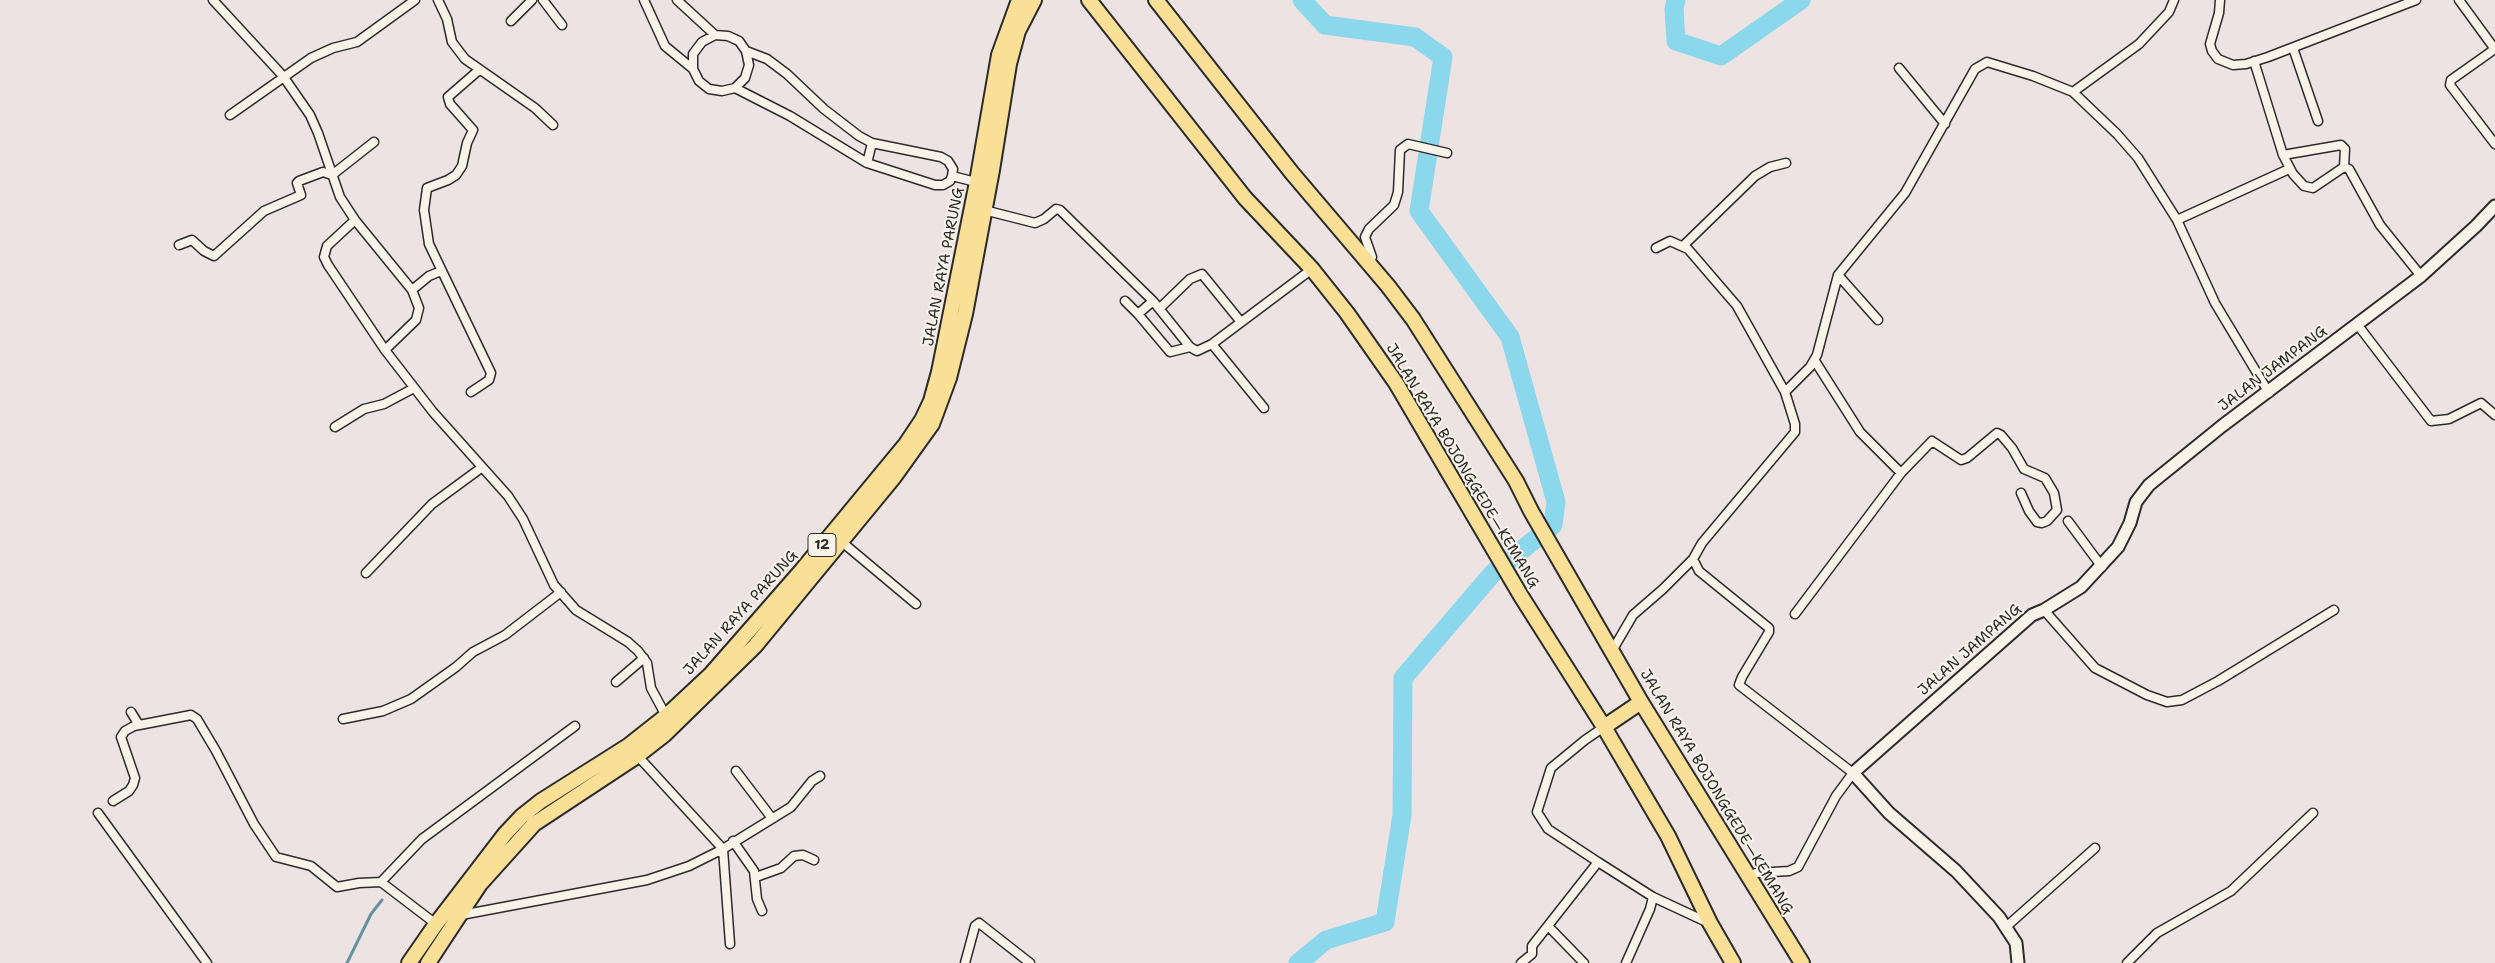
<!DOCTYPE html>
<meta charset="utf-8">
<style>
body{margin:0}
canvas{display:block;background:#eee3e3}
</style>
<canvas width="2495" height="963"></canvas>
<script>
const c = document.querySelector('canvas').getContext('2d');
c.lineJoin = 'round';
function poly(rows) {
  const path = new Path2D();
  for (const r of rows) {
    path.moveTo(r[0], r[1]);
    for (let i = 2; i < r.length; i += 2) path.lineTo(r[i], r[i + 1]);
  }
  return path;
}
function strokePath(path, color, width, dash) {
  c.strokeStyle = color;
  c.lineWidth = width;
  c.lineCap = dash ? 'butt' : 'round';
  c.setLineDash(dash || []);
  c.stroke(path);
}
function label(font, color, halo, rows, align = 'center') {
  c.font = font + ' "Shantell Sans",sans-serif';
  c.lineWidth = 4;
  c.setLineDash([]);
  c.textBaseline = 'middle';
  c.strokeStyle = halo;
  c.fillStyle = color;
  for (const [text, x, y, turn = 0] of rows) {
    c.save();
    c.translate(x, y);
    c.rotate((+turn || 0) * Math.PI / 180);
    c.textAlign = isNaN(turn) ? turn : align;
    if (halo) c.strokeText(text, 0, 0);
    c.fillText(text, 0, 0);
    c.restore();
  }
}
strokePath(poly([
 [347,963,371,914,382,900]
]), '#65929e', 3);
strokePath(poly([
 [1676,0,1674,9,1676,41,1721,56,1801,0],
 [1298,963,1326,940,1385,922,1402,815,1403,678,1493,573,1553,525,1556,502,1510,337,1419,211,1443,57,1415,37,1325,25,1302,0]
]), '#8bd7eb', 19);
const street = poly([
 [213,0,283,76,310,115,318,133,340,197,355,220,327,246,324,257,328,265,385,350,433,412,508,496,523,519,554,585,576,610,628,642,638,651,647,663,651,688,666,716],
 [438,0,447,19,452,42,465,59,535,108,553,125],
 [543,0,562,25],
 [644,0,665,46,693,69,699,81,709,89,722,91,735,88,745,78,749,65,746,51,739,41,728,36,715,35,702,42,693,54,693,69],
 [677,0,715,35],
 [2220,0,2219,13,2210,44,2212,51,2218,59,2233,65,2246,64,2268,57,2416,0],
 [2459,0,2494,48,2492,51,2451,80,2450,85,2495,144],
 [511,21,532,0],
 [2293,48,2318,121],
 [2254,61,2283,155,2293,174,2304,186,2313,188,2344,167,2349,169,2380,225,2421,276],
 [1899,68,1945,124],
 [735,88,790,116,867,163,935,185,943,185,950,181,952,176,953,169,948,161,941,157,872,143,859,136,824,109,787,74,767,59,746,51],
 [2073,92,2139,44,2169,12,2174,0],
 [230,115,311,58,333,48,357,42,415,0],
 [2283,155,2341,145,2345,149,2344,167],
 [867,163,872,143],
 [952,176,980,183],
 [984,210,1035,223,1044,219,1056,209,1060,210,1153,301,1190,347,1197,351,1212,344,1312,269],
 [355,220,412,290,419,308,416,320,385,350],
 [2177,220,2289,169],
 [179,245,192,240,204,251,214,256,264,211,301,195,297,183,299,181,323,172,332,175,374,142],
 [1683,246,1755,176,1770,167,1786,163],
 [1656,248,1670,241,1688,249,1737,306,1785,392,1795,424,1795,432,1702,543,1693,559,1699,571,1769,628,1769,632,1742,677,1739,685,1853,773,1836,796,1798,867,1789,871,1756,873],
 [1368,264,1372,257,1365,237,1369,229,1394,205,1398,192,1400,150,1408,144,1447,153],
 [1838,275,1878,320],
 [412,290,429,276,441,271],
 [1125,301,1138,314,1153,301],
 [1160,308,1190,279,1202,274,1241,322],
 [1138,314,1170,352,1190,347],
 [2357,324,2431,421,2449,419,2481,403,2495,415],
 [1212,344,1264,408],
 [1815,361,1860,432,1901,473],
 [471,392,489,380,491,373,429,244,424,210,427,188,448,180,456,175,462,166,467,143,473,130,450,104,448,97,479,70],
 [1785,392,1810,367,1817,355,1838,275,1905,193,1975,69,1987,62,2033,76,2073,92,2117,134,2138,158,2177,220,2215,303,2269,393],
 [335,427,364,409,384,404,414,388],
 [2068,521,2102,567],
 [842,542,916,604],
 [366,573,432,504,481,468],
 [2044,610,2095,668,2147,695,2167,702,2182,700,2218,681,2334,610],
 [1795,614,1901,473,1932,441,1961,460,1967,458,1997,433,2001,435,2012,448,2024,469,2045,478,2054,493,2057,510,2047,521,2042,523,2037,522,2029,511,2021,493],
 [1612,651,1633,615,1663,589,1693,559],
 [616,682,644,658],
 [131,712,139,725],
 [343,719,383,711,411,699,456,667,473,652,505,635,561,592],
 [635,753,723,849,791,807,812,781,820,776],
 [736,771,771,817],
 [113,801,129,791,133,785,135,778,121,737,125,731,134,726,191,715,197,719,216,751,254,824,276,857,311,866,337,887,359,883,381,882,436,924],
 [98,813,207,963],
 [733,841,754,871,757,899,762,911],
 [1598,862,1548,829,1537,812,1551,768,1585,740,1604,727],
 [756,877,781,868,794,856,803,855,814,860],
 [381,882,422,839,575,726],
 [461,915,647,880,689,866,723,849,730,944],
 [2007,926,2095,848],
 [1549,927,1584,963],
 [965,963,975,926,979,923,1030,963],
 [1521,963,1532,954,1532,946,1598,862,1653,897,1709,923],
 [1626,963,1650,909,1653,897],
 [2127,963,2157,933,2231,891,2313,813]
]);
const secondary = poly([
 [2018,963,2016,943,1999,917,1956,871,1889,813,1853,773,2032,615,2044,610,2081,587,2118,547,2130,523,2136,502,2149,485,2222,426,2421,276,2476,226,2495,206]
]);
const highway = poly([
 [1089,0,1245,198,1312,269,1347,313,1396,383,1521,596,1604,727,1668,836,1710,923,1733,963],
 [1156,0,1292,173,1388,286,1413,319,1516,481,1531,511,1641,702,1802,963],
 [1604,727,1641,702],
 [409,963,436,924,505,834,522,816,541,801,628,746,666,716,711,674,802,570,906,444,922,420,931,401,939,372,977,182,999,55,1019,0],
 [428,963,480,884,534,824,637,756,664,735,755,646,894,477,932,424,949,378,965,314,992,170,1009,64,1018,31,1034,0]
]);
strokePath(street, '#2b2b2b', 11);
strokePath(secondary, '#2b2b2b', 15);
strokePath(highway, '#2b2b2b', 18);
strokePath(street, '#f7f3e8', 8);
strokePath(secondary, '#f7f3e8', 11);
strokePath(highway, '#fadf96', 14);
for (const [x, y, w] of [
 [822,545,28]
]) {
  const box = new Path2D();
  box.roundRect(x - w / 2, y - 11.5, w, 23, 4);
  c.fillStyle = '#f7f3e8';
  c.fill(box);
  strokePath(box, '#2b2b2b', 1);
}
label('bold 14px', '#2b2b2b', null, [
 ["12",822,545]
]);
label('15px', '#2b2b2b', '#f7f3e8', [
 ["JALAN RAYA PARUNG",944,267,-79],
 ["JALAN JAMPANG",2273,369,-37],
 ["JALAN RAYA BOJONGGEDE—KEMANG",1462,466,59],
 ["JALAN RAYA PARUNG",741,613,-48],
 ["JALAN JAMPANG",1970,650,-41],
 ["JALAN RAYA BOJONGGEDE—KEMANG",1716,792,59]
]);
</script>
